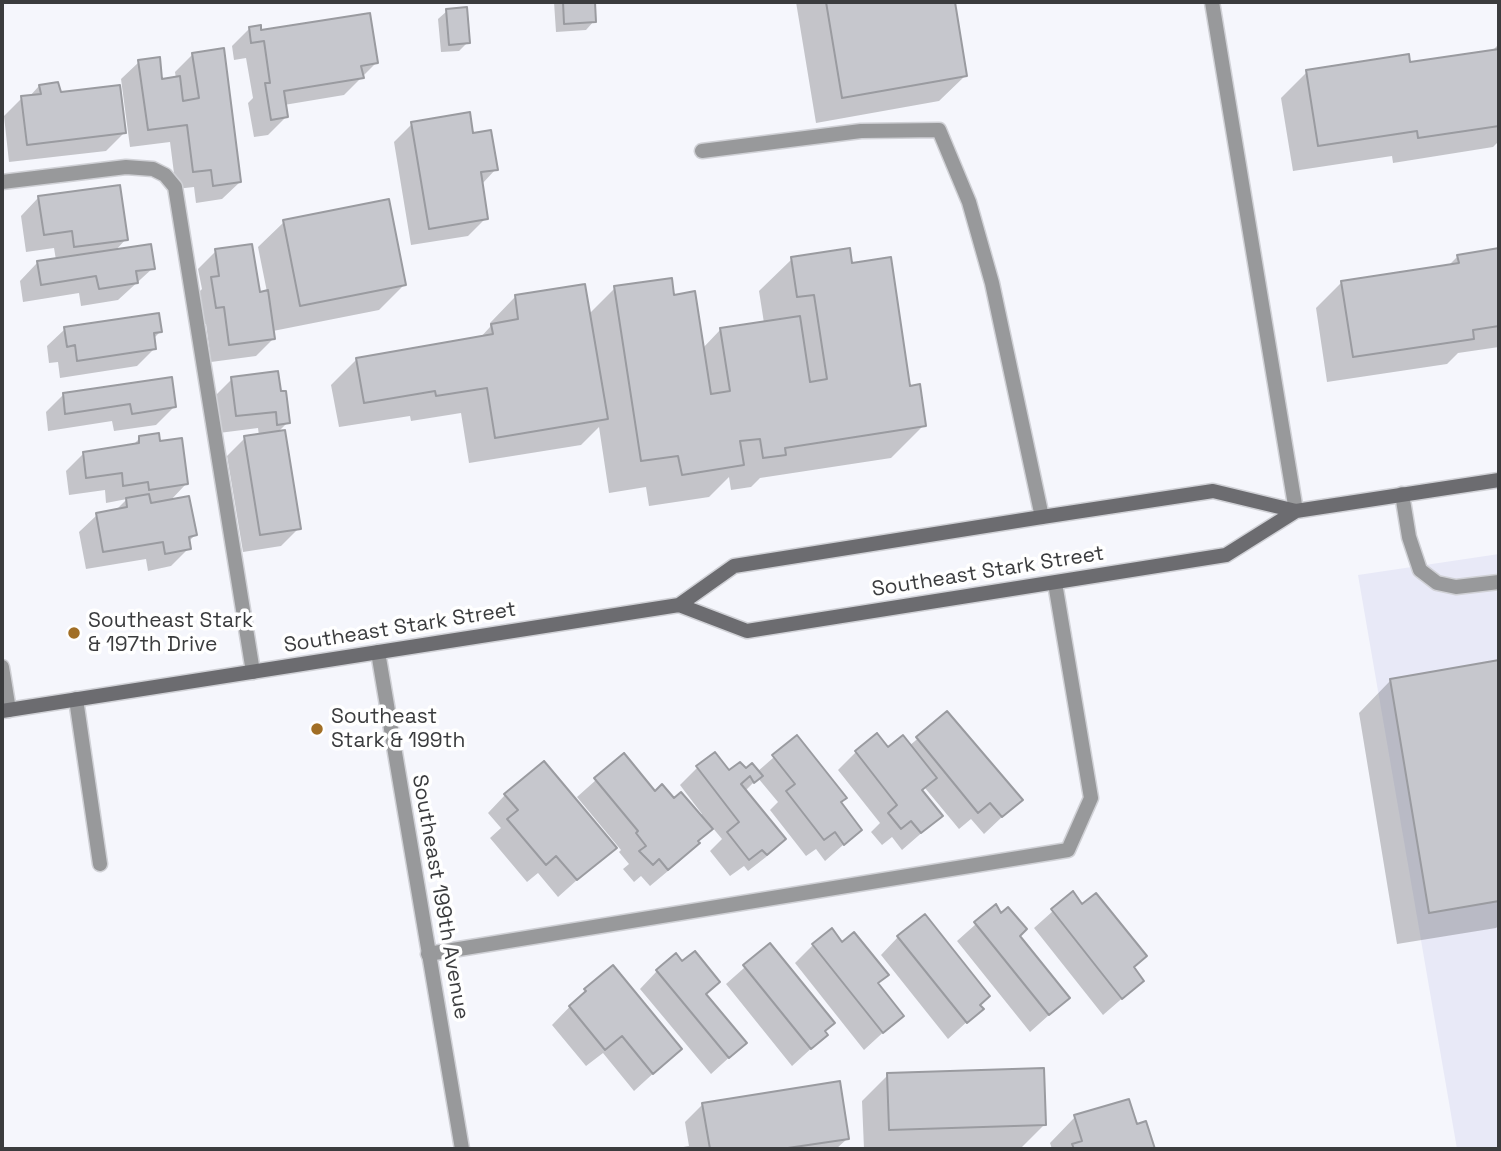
<!DOCTYPE html>
<style>
body{margin:0}
#map{position:relative;width:1501px;height:1151px;overflow:hidden;background:#f5f6fc;font-family:"Space Grotesk",sans-serif}
canvas{display:block}
.frame{position:absolute;inset:0;border:4px solid #3b3c3e;pointer-events:none}
</style>
<div id="map">
<canvas width="1501" height="1151"></canvas>
<div class="frame"></div>
</div>
<script>
const c = document.querySelector('canvas').getContext('2d');
c.lineJoin = 'round';
function fill(path, color) {
  c.fillStyle = color;
  c.fill(path, 'evenodd');
}
function poly(rows) {
  const path = new Path2D();
  for (const r of rows) {
    path.moveTo(r[0], r[1]);
    for (let i = 2; i < r.length; i += 2) path.lineTo(r[i], r[i + 1]);
  }
  return path;
}
function strokePath(path, color, width, dash) {
  c.strokeStyle = color;
  c.lineWidth = width;
  c.lineCap = dash ? 'butt' : 'round';
  c.setLineDash(dash || []);
  c.stroke(path);
}
function label(font, color, halo, rows, align = 'center') {
  c.font = font + ' "Space Grotesk",sans-serif';
  c.lineWidth = 7;
  c.setLineDash([]);
  c.textBaseline = 'middle';
  c.strokeStyle = halo;
  c.fillStyle = color;
  for (const [text, x, y, turn = 0] of rows) {
    c.save();
    c.translate(x, y);
    c.rotate((+turn || 0) * Math.PI / 180);
    c.textAlign = isNaN(turn) ? turn : align;
    if (halo) c.strokeText(text, 0, 0);
    c.fillText(text, 0, 0);
    c.restore();
  }
}
fill(poly([
 [1499,554,1499,1149,1457,1149,1358,575]
]), '#e8e9f7');
fill(poly([
 [554,2,593,2,594,21,586,30,556,32],
 [796,2,953,2,965,76,939,101,816,123],
 [447,11,468,42,459,51,441,52,438,19],
 [250,28,260,32,376,63,344,95,284,105,286,117,268,135,254,137,248,103,253,98,246,58,234,60,232,46],
 [1499,44,1499,141,1493,147,1393,163,1392,156,1293,171,1281,98,1307,72,1409,64,1491,52],
 [193,54,240,182,222,199,196,203,194,187,176,189,170,142,130,147,121,79,139,62,160,81,176,79,175,72],
 [39,86,59,94,124,133,106,151,9,162,4,116,22,98,29,97],
 [412,124,472,135,496,169,481,185,486,218,468,236,411,245,394,142],
 [38,198,126,239,115,251,153,268,118,300,81,306,79,293,23,302,20,281,37,263,56,260,54,248,26,252,21,216],
 [284,222,405,284,379,310,273,331,274,338,256,356,211,362,206,324,198,325,194,297,202,289,198,269,216,251,258,294,267,292,258,247],
 [1499,250,1499,347,1458,353,1447,364,1327,382,1316,308,1342,282,1447,267,1458,256],
 [792,259,851,265,924,425,891,458,760,478,751,487,731,490,729,477,709,497,649,506,646,487,609,493,599,427,581,445,469,463,461,413,411,421,410,416,339,427,331,385,357,359,479,339,490,327,490,323,515,297,589,314,615,288,673,297,702,349,721,329,764,323,759,291],
 [65,329,161,331,153,339,154,349,137,366,60,378,58,362,49,363,47,346],
 [277,373,288,422,277,433,299,528,281,546,243,552,227,456,245,438,259,436,258,428,219,433,214,397,232,379],
 [63,395,174,407,156,425,114,431,112,421,48,431,46,412],
 [140,438,158,443,186,484,169,502,195,535,188,542,189,548,171,566,148,571,146,559,86,569,79,532,97,515,115,511,127,499,106,503,105,490,69,495,66,471,84,453,132,446],
 [1499,662,1499,925,1496,928,1397,944,1359,713,1391,680],
 [947,714,1020,800,984,834,971,819,959,829,925,788,921,792,941,816,902,850,892,837,882,845,871,832,880,823,838,770,856,752,909,746],
 [797,737,840,803,860,830,825,861,816,849,806,856,770,810,778,802,758,778,745,791,784,839,766,857,748,871,744,866,730,876,710,851,722,839,712,827,680,861,650,886,641,876,634,882,623,869,629,864,619,852,621,850,577,797,624,755,655,793,673,800,699,816,702,814,680,785,697,768,715,754,729,772,757,772],
 [505,795,614,847,558,897,538,873,527,882,490,838,501,828,488,813],
 [1072,894,1142,981,1103,1015,1034,928],
 [995,907,1068,998,1030,1032,957,941],
 [898,937,981,1009,948,1039,881,955],
 [842,944,886,975,877,984,901,1016,864,1050,795,963,813,945],
 [770,945,826,1035,792,1066,726,984],
 [682,964,704,995,745,1043,711,1074,640,989,657,971],
 [586,990,680,1049,634,1091,603,1053,586,1066,552,1025],
 [888,1075,1045,1124,1020,1149,864,1149,862,1101],
 [703,1104,847,1139,836,1149,672,1149,689,1146,685,1122],
 [1075,1117,1135,1126,1145,1123,1153,1149,1052,1149,1050,1143]
]), '#0003');
const building = poly([
 [563,2,595,2,596,22,564,24,563,2],
 [826,2,955,2,967,76,842,98,826,2],
 [467,7,470,43,449,45,446,9,467,7],
 [370,13,378,63,361,66,364,78,284,91,288,117,271,120,265,83,270,83,264,41,251,43,249,27,261,25,261,30,370,13],
 [224,48,241,182,213,186,211,170,193,172,187,125,148,130,138,60,160,57,162,79,180,76,183,101,199,98,192,53,224,48],
 [1499,49,1499,126,1418,138,1417,131,1318,146,1306,70,1409,54,1410,62,1499,49],
 [58,82,61,92,120,85,126,133,27,145,21,96,41,94,39,85,58,82],
 [470,112,473,133,491,130,498,170,481,172,488,219,429,229,411,122,470,112],
 [120,185,128,240,74,247,72,231,44,235,38,196,120,185],
 [389,199,406,285,300,306,283,220,389,199],
 [151,244,155,269,136,271,138,283,99,289,96,276,41,285,37,261,151,244],
 [252,244,260,292,268,290,275,339,229,345,224,307,216,308,211,277,219,276,215,249,252,244],
 [850,248,852,263,891,257,910,386,920,384,926,426,785,448,786,455,763,458,760,439,740,441,744,465,682,475,678,456,641,461,614,286,672,278,674,295,695,291,711,394,730,391,720,328,800,316,810,382,827,379,814,295,797,297,791,257,850,248],
 [1499,248,1499,326,1473,330,1474,339,1353,357,1341,281,1459,263,1457,255,1499,248],
 [585,284,608,419,495,438,487,388,436,396,435,391,364,403,356,358,493,334,491,324,518,319,515,295,585,284],
 [159,313,162,332,154,333,156,349,77,361,75,345,67,347,64,327,159,313],
 [278,371,281,391,286,391,290,423,277,425,276,412,236,416,231,377,278,371],
 [172,377,176,407,132,414,130,404,65,414,63,393,172,377],
 [285,430,301,529,260,535,244,436,285,430],
 [159,433,160,441,182,438,188,484,149,490,148,482,123,486,122,473,86,478,83,452,139,443,139,436,159,433],
 [149,494,151,503,189,496,197,535,189,537,191,549,165,554,163,542,103,552,96,513,127,507,126,498,149,494],
 [1499,660,1499,901,1429,913,1390,679,1499,660],
 [947,711,1023,800,1002,817,990,803,978,813,916,737,947,711],
 [877,733,888,747,903,735,937,778,922,790,943,816,921,833,911,821,901,829,888,813,897,805,855,751,877,733],
 [797,735,847,798,841,802,862,830,844,845,835,832,824,840,786,791,795,784,772,755,797,735],
 [715,752,729,770,740,762,746,768,752,763,763,776,754,783,750,776,741,784,786,839,767,855,762,850,749,860,727,832,739,822,696,766,715,752],
 [624,753,655,791,662,784,674,798,681,792,713,829,698,841,700,843,668,870,659,859,653,865,639,851,646,846,636,833,638,831,594,778,624,753],
 [544,761,617,848,577,880,556,856,546,865,507,819,518,810,504,794,544,761],
 [1073,891,1082,904,1096,893,1147,956,1134,967,1144,981,1122,999,1051,909,1073,891],
 [996,904,1001,913,1008,907,1027,929,1020,936,1070,998,1049,1015,974,922,996,904],
 [925,914,990,996,980,1005,984,1009,967,1023,897,936,925,914],
 [832,928,842,942,854,932,889,975,878,983,904,1016,883,1033,812,944,832,928],
 [770,943,835,1023,825,1031,828,1035,811,1049,743,965,770,943],
 [695,951,720,982,706,994,747,1043,729,1058,656,970,676,953,682,961,695,951],
 [613,965,682,1049,653,1074,622,1036,605,1050,569,1006,586,991,584,989,613,965],
 [1044,1068,1046,1125,889,1130,887,1073,1044,1068],
 [840,1081,849,1139,781,1149,710,1149,702,1103,840,1081],
 [1129,1099,1137,1124,1146,1121,1155,1149,1074,1149,1072,1144,1082,1141,1074,1115,1129,1099]
]);
fill(building, '#c6c7cd');
strokePath(building, '#9a9ba0', 2);
const service = poly([
 [1212,2,1296,511],
 [702,151,861,131,939,130,969,202,992,283,1042,517],
 [2,182,126,167,153,169,165,175,175,187,253,672],
 [1402,494,1409,537,1420,570,1437,583,1456,587,1499,582],
 [428,954,1068,850,1091,798,1055,583]
]);
const minor = poly([
 [378,652,462,1149],
 [2,667,9,710],
 [76,699,100,864]
]);
const secondary = poly([
 [679,605,747,631,1226,555,1296,511],
 [2,711,679,605,734,566,1042,517,1213,491,1296,511,1499,480]
]);
strokePath(service, '#d0d1d6', 17);
strokePath(minor, '#d0d1d6', 17);
strokePath(secondary, '#d0d1d6', 17);
strokePath(service, '#98999b', 14);
strokePath(minor, '#98999b', 14);
strokePath(secondary, '#6c6c70', 14);
for (const [x, y, r, color] of [
 [74,633,7,"#a16e25"],
 [317,729,7,"#a16e25"]
]) {
  const dot = new Path2D();
  dot.arc(x, y, r, 0, 2 * Math.PI);
  c.fillStyle = color;
  c.fill(dot);
  strokePath(dot, '#fff', 2.5);
}
label('21px', '#3b3c3e', '#fff', [
 ["Southeast Stark Street",988,572,-9],
 ["Southeast Stark Street",400,628,-9],
 ["Southeast 199th Avenue",440,897,80]
]);
label('21px', '#3b3c3e', '#fff', [
 ["Southeast Stark",88,621],
 ["& 197th Drive",88,645],
 ["Southeast",331,717],
 ["Stark & 199th",331,741]
], 'left');
</script>
